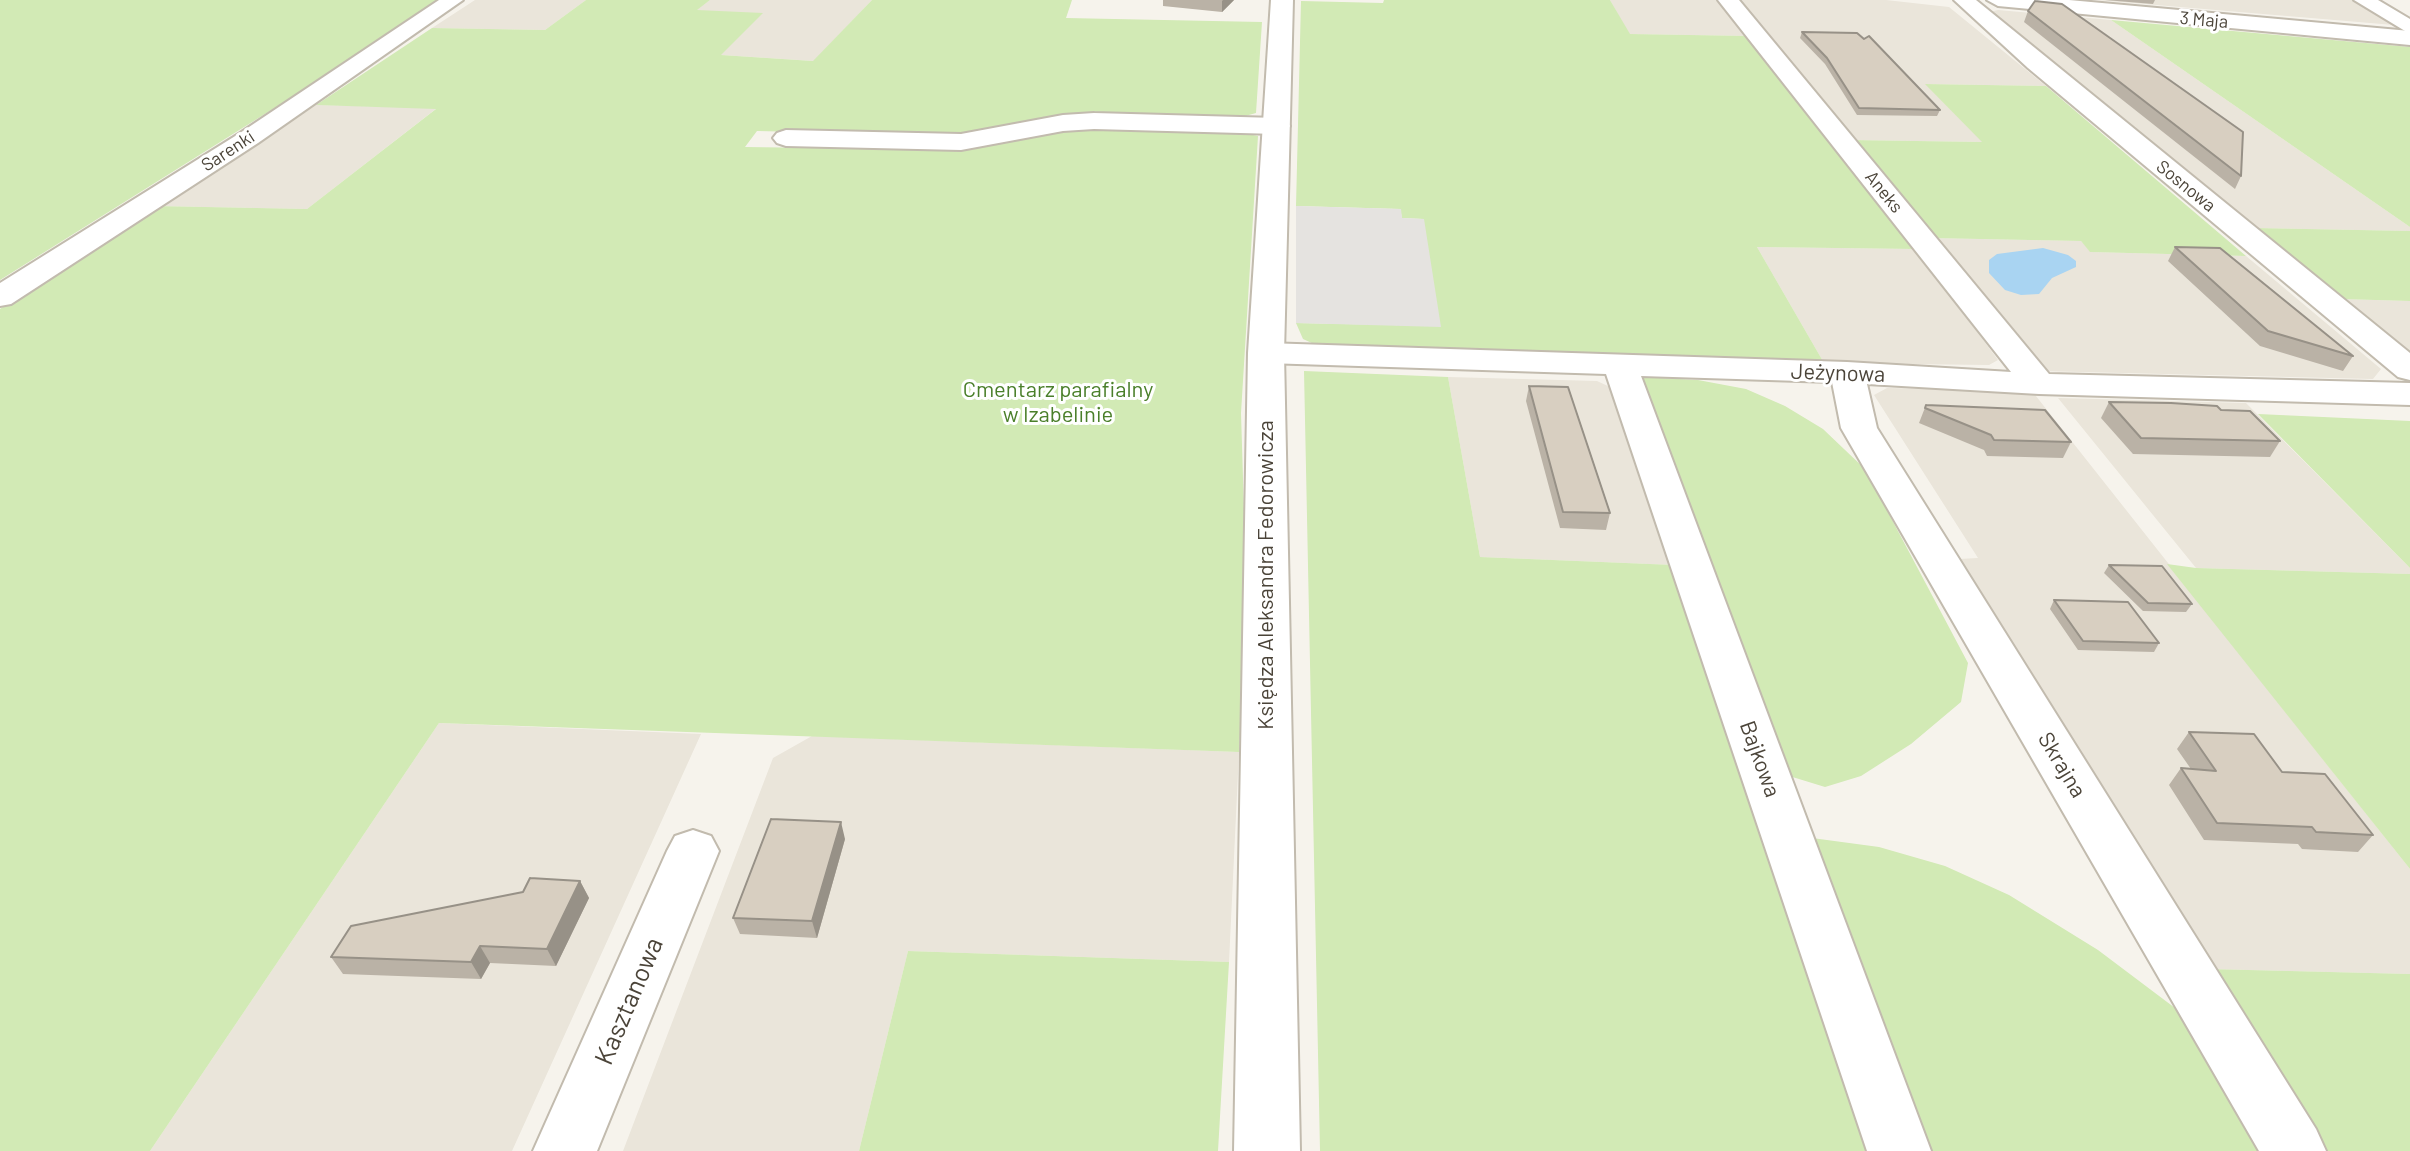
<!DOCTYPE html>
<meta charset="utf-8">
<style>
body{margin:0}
canvas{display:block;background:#f6f3ec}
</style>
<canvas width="2410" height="1151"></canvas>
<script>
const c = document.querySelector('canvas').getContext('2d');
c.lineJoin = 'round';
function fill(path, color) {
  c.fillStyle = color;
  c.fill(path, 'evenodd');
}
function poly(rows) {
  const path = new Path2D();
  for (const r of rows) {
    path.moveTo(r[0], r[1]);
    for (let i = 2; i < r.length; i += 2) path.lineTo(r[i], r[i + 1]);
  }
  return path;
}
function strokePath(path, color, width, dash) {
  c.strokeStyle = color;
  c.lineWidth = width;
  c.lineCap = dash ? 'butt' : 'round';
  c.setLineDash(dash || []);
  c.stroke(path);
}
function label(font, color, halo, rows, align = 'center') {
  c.font = font + ' Barlow,sans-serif';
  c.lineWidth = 6;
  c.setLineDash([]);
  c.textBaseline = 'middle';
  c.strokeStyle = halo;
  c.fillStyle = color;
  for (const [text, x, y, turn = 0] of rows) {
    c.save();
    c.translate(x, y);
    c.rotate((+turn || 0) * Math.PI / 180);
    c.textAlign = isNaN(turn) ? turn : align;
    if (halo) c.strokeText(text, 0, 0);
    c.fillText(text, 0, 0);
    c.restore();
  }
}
fill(poly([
 [475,0,586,0,545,30,432,28],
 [710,0,872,0,814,61,721,55,696,10],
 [1610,0,1721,0,1749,36,1629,34],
 [1736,0,1886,0,1949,7,2046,86,1926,84,1983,142,1849,140],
 [2097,0,2353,0,2394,25],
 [1998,10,2111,20,2410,227,2410,231,2254,228,1989,12],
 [316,105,437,108,307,209,154,206],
 [1930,238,2081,241,2091,252,2246,256,2381,369,2373,379,2040,371],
 [1757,247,1916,249,1998,360,1989,365,1824,363],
 [2341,299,2410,301,2410,355],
 [1448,377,1597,381,1610,387,1674,565,1480,557],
 [1887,388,2032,391,2410,869,2410,974,2208,969,1959,559,1978,558,1874,395],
 [2058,398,2246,403,2410,568,2410,574,2196,568],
 [439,723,701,734,512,1151,150,1151],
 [812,736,1239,752,1229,962,908,951,859,1151,623,1151,773,758]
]), '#eae5da');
fill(poly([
 [0,0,439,0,292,97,0,280],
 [586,0,710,0,697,10,763,13,721,55,813,61,872,0,1072,0,1066,18,1262,22,1256,113,1238,118,1064,114,969,136,757,131,745,147,970,150,1066,127,1238,132,1258,136,1241,413,1247,609,1239,752,439,723,150,1151,0,1151,0,309,154,206,307,209,436,109,316,105,432,28,545,30],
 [1384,0,1610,0,1630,34,1749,36,1916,249,1757,247,1824,363,1325,349,1303,339,1296,323,1440,326,1423,219,1402,218,1400,209,1296,206,1301,1,1383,3],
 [2111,20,2410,47,2410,227],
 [1925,84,2046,86,2246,256,2090,252,2081,241,1930,238,1849,140,1982,142],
 [2254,228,2410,231,2410,301,2341,299],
 [1304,371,1448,377,1480,557,1674,565,1875,1151,1320,1151],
 [1642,377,1698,380,1746,389,1785,406,1823,429,1865,469,1968,663,1961,702,1911,744,1861,776,1825,787,1786,775],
 [2258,414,2410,421,2410,568],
 [2167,564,2196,568,2410,574,2410,869],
 [1812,838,1879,847,1945,866,2009,895,2098,950,2183,1014,2266,1151,1928,1151],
 [908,951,1229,962,1218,1151,859,1151],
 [2208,969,2410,974,2410,1151,2317,1151]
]), '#d2eab5');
fill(poly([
 [1296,206,1401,209,1402,218,1424,219,1441,327,1296,323]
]), '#e5e3e0');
fill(poly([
 [2043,248,2068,255,2076,261,2076,267,2052,278,2039,294,2021,295,2005,290,1989,273,1989,260,1997,254]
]), '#a9d4f2');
const minor = poly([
 [439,0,463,0,258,143,11,304,0,306,0,283,240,133,439,0],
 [1718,0,1739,0,2049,374,2410,383,2410,405,2039,394,1867,384,1877,428,2316,1129,2326,1151,2259,1151,1841,428,1832,382,1641,376,1931,1151,1867,1151,1606,374,1266,363,1254,360,1249,353,1254,346,1266,343,1847,362,2011,372,1718,0],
 [1954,0,1976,0,2410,353,2410,380,2398,377,2028,68,1954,0],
 [2354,0,2378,0,2410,19,2410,34,2354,0],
 [1094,113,1277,118,1286,121,1290,126,1286,131,1277,134,1094,129,1063,131,961,150,786,146,777,143,773,138,777,133,786,130,961,134,1063,115,1094,113],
 [693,830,711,836,719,851,597,1151,533,1151,667,851,675,836,693,830]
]);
const tertiary = poly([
 [1271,0,1293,0,1284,353,1300,1151,1234,1151,1248,353,1271,0],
 [1987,0,2069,0,2410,31,2410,45,1998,6,1987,0]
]);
strokePath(minor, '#c2bbae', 4);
strokePath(tertiary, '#c2bbae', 4);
fill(minor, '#fff');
fill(tertiary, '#fff');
fill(poly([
 [1163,0,1234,0,1222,12,1163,6],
 [2105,0,2155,0,2153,4],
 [2028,11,2241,176,2235,189,2024,22],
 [1802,32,1940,110,1937,116,1857,115,1825,64,1800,38],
 [2175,247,2353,356,2343,371,2260,346,2168,261],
 [1529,386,1610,513,1606,530,1560,528,1526,401],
 [2109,402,2221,410,2280,441,2270,457,2133,454,2101,418],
 [1926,405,2071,442,2063,458,1987,456,1984,450,1919,423],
 [2109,565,2192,604,2186,612,2143,611,2104,573],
 [2054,600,2159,643,2154,652,2078,650,2050,609],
 [2189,732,2282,772,2373,835,2358,852,2302,849,2298,844,2204,840,2169,785,2181,768,2191,769,2177,749],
 [845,839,817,938,740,934,733,918],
 [580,881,589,898,556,966,490,963,481,979,343,974,331,957]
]), '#bab2a6');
fill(poly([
 [1223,0,1234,0,1222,12,1222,1],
 [841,822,845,839,817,938,812,921],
 [580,881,589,898,556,966,547,949],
 [480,946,490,963,481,979,471,962]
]), '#979187');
const building = poly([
 [2035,1,2062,4,2243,132,2241,176,2028,11,2035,1],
 [1802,32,1857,33,1864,39,1869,36,1940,110,1859,108,1827,58,1802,32],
 [2175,247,2220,248,2353,356,2268,331,2175,247],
 [1529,386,1568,387,1610,513,1563,512,1529,386],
 [2109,402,2171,403,2217,406,2221,410,2250,411,2280,441,2141,438,2109,402],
 [1926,405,2045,410,2071,442,1994,440,1991,435,1925,408,1926,405],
 [2109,565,2162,566,2192,604,2148,603,2109,565],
 [2054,600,2128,602,2159,643,2083,641,2054,600],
 [2189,732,2254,734,2282,772,2325,774,2373,835,2316,832,2312,827,2217,823,2181,768,2216,771,2189,732],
 [771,819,841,822,812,921,733,918,771,819],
 [530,878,580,881,547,949,480,946,471,962,331,957,351,926,523,892,530,878]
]);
fill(building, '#d8cfc1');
strokePath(building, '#979187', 2);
label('18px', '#4b4439', '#fff', [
 ["3 Maja",2204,20,5],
 ["Sarenki",228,151,-33],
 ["Sosnowa",2186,186,39],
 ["Aneks",1884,192,51]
]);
label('22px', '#4b4439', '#fff', [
 ["Jeżynowa",1838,373,2],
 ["Księdza Aleksandra Fedorowicza",1266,575,-90],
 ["Bajkowa",1760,759,70],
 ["Skrajna",2062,765,59]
]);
label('22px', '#4a7f2a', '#fff', [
 ["Cmentarz parafialny",1058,390],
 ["w Izabelinie",1058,415]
]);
label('26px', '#4b4439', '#fff', [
 ["Kasztanowa",629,1001,-67]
]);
</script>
